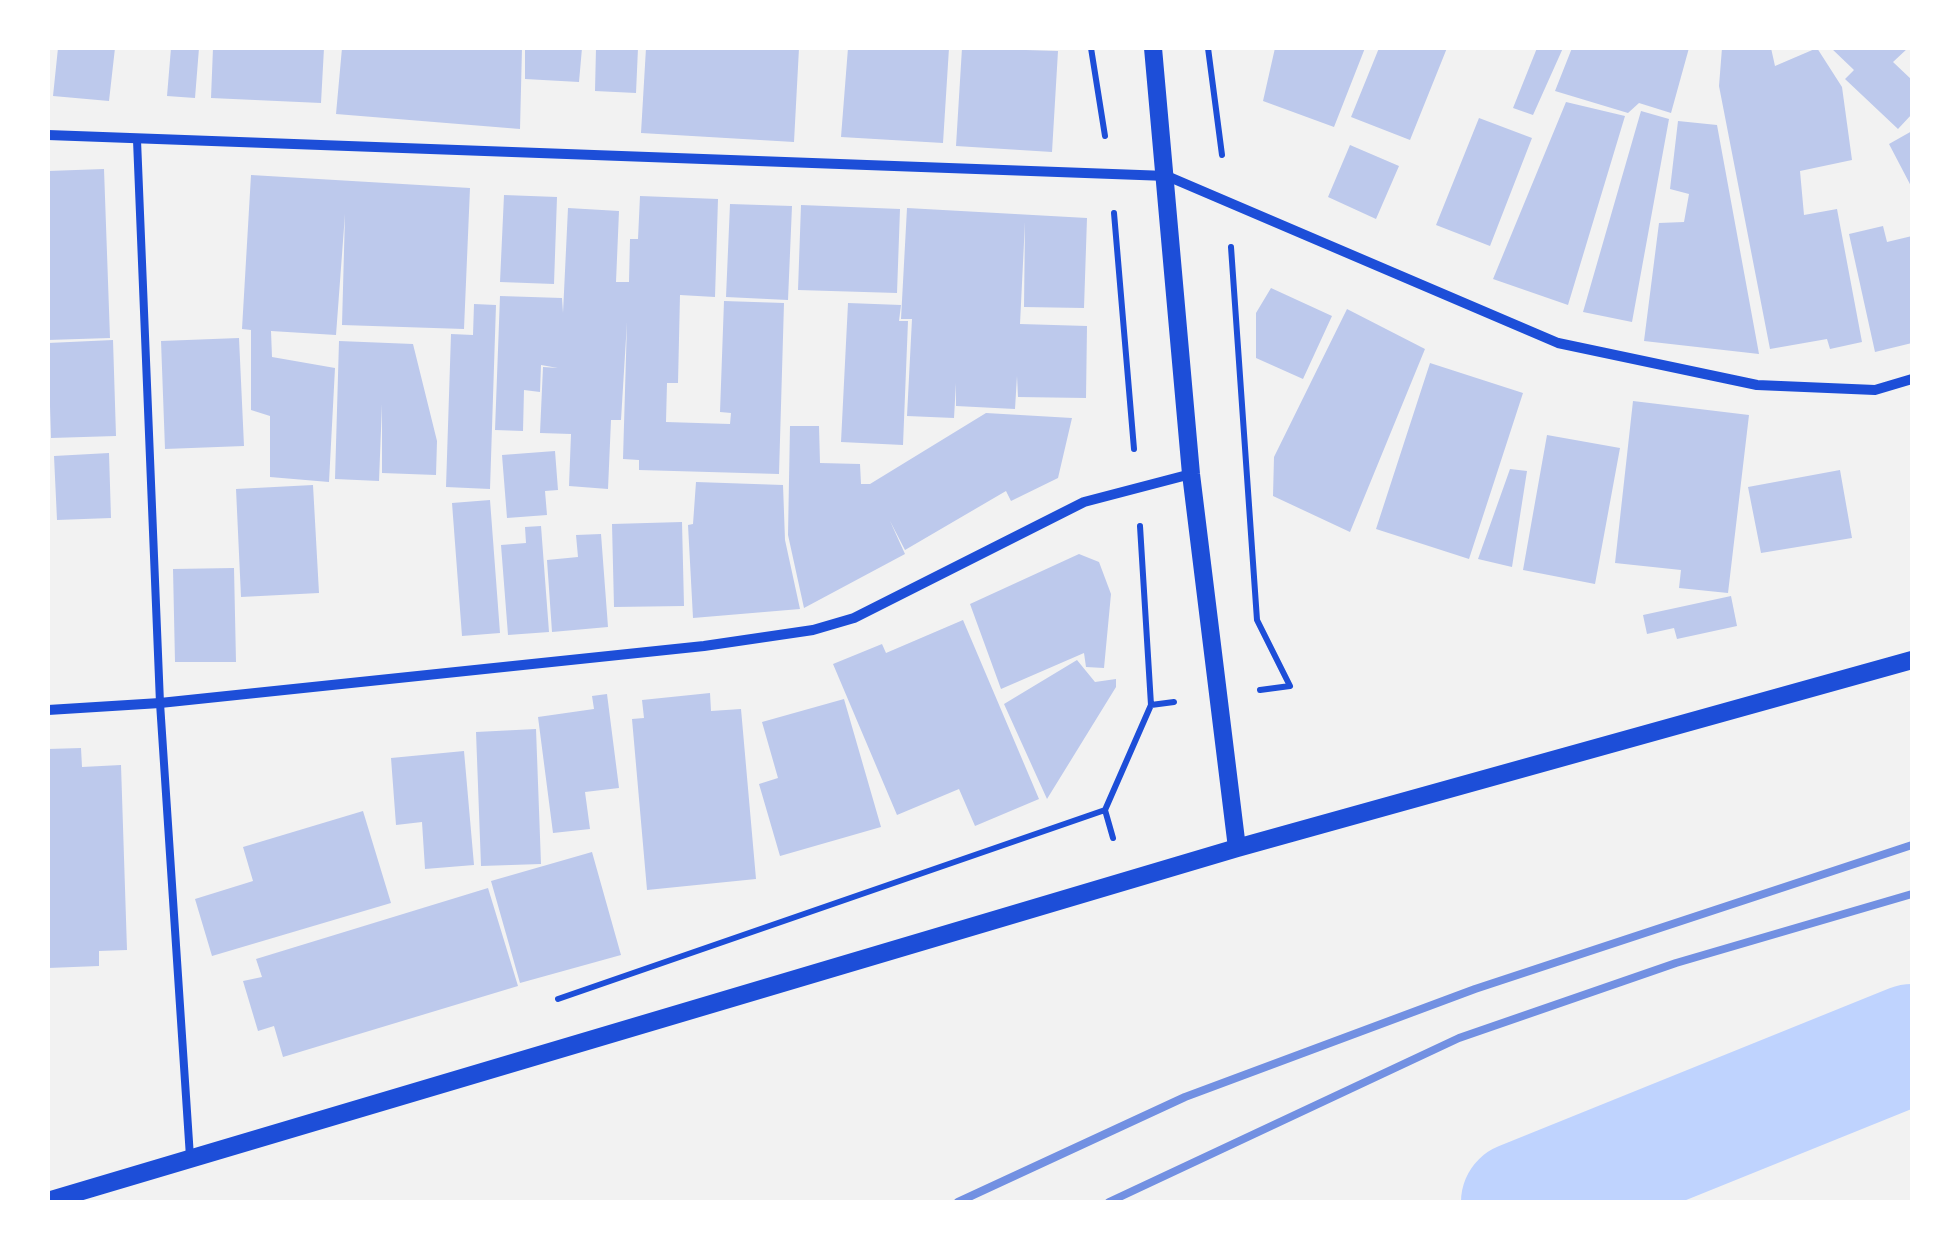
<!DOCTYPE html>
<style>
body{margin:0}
#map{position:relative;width:1960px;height:1250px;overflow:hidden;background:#f2f2f2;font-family:"Golos Text",sans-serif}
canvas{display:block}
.frame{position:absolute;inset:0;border:50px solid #fff;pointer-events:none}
</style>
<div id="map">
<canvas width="1960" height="1250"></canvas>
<div class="frame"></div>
</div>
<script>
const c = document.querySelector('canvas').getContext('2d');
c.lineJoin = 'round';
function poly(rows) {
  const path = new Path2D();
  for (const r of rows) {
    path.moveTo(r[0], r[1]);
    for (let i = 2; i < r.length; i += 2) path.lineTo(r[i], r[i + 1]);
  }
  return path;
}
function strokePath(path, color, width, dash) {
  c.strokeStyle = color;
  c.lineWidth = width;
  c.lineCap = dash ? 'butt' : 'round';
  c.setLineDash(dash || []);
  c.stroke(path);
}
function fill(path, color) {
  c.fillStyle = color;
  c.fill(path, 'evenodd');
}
strokePath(poly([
 [1521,1202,1912,1044]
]), '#bfd3fe', 120);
fill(poly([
 [58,48,115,48,109,101,53,96],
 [171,48,199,48,195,98,167,96],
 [213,48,324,48,321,103,211,98],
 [342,48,522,48,520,129,336,114],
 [525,48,582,48,579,82,525,79],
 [596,48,638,48,636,93,595,91],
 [646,48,799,48,794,142,641,133],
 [848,48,949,48,943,143,841,137],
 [962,48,1058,51,1052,152,956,146],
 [1275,48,1365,48,1334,127,1263,101],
 [1379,48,1447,48,1410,140,1351,117],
 [1537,48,1563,48,1533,115,1513,108],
 [1572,48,1689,48,1671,113,1639,103,1628,113,1555,91],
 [1722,48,1771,48,1775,66,1817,48,1842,87,1852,160,1800,171,1804,215,1837,209,1862,342,1830,349,1827,339,1770,349,1719,86],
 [1831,48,1908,48,1893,62,1912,80,1912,114,1898,129,1845,79,1854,70],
 [1566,102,1625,116,1568,305,1493,279],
 [1641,111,1669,119,1632,322,1583,312],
 [1479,118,1532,138,1490,246,1436,225],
 [1678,121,1717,125,1759,354,1644,341,1659,223,1684,222,1689,194,1670,189],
 [1912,131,1912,188,1889,144],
 [1350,145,1399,166,1376,219,1328,197],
 [104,169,110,338,48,340,48,171],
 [251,175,470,188,464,329,342,325,345,214,336,335,271,331,272,357,335,368,329,482,270,477,270,416,251,410,251,330,242,329],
 [504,195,557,197,554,284,500,282],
 [640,196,718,199,715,297,680,295,678,383,667,383,666,422,730,424,731,413,720,412,724,301,784,303,779,474,639,470,639,460,623,459,627,322,621,420,611,420,608,489,569,486,571,434,540,433,543,367,558,368,541,365,540,392,524,390,523,431,495,430,500,296,562,298,563,313,568,208,619,211,616,282,629,282,630,239,638,239],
 [730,204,792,206,788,300,726,297],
 [801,205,900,209,897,293,798,290],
 [907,208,1087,218,1084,308,1024,307,1025,222,1020,324,1087,326,1086,398,1018,397,1017,376,1015,409,956,406,956,383,954,418,907,416,912,319,901,319],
 [1883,226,1887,242,1912,236,1912,343,1875,352,1849,234],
 [1271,288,1332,316,1303,379,1256,358,1256,313],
 [848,303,901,305,899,321,908,321,903,445,841,442],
 [474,304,496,305,490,489,446,487,451,334,473,335],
 [1347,309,1425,349,1350,532,1273,496,1274,457],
 [239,338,244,446,165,449,161,341],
 [113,340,116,436,51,438,48,343],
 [339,341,413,344,437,441,436,475,382,473,382,404,379,481,335,479],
 [1430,363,1523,393,1469,559,1376,529],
 [1633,401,1749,415,1728,593,1679,588,1681,570,1615,563],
 [986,413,1072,418,1058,478,1011,501,1006,491,905,550,890,521,905,554,804,608,788,535,790,426,819,426,820,463,860,464,861,484,870,484],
 [1547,435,1620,448,1595,584,1523,570],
 [555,451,558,490,545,491,547,515,507,518,502,455],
 [109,453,111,518,57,520,54,456],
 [1510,469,1527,471,1512,567,1478,559],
 [1840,470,1852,538,1761,553,1748,487],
 [696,482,783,485,785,540,800,609,693,618,688,525,693,524],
 [313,485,319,593,241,597,236,489],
 [490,500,500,633,462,636,452,503],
 [682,522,684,606,614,607,612,524],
 [541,526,549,632,508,635,501,545,526,543,525,527],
 [601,534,608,627,552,632,547,560,578,557,576,535],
 [1079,554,1099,562,1111,594,1104,668,1086,667,1084,653,1001,689,970,604],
 [234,568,236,662,175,662,173,569],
 [1731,596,1737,626,1677,639,1674,628,1647,634,1643,615],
 [963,620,1039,799,975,826,959,789,897,815,833,664,882,644,886,653],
 [1077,660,1095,682,1116,679,1116,687,1047,799,1004,704],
 [710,693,711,711,741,709,756,879,647,890,632,719,644,718,642,700],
 [607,694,619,788,585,792,590,829,553,833,538,717,594,709,592,696],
 [844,699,881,827,780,856,759,784,778,778,762,722],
 [536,729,541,864,481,866,476,732],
 [81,748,82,767,121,765,127,950,99,951,99,966,48,968,48,749],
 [464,751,474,865,425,869,422,822,396,825,391,758],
 [363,811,391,903,212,956,195,899,253,881,243,847],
 [592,852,621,955,520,983,491,881],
 [488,888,518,986,283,1057,274,1026,258,1031,243,981,262,977,256,959]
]), '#bdc9ec');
strokePath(poly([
 [1091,48,1105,136],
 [1208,48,1222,155],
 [1114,213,1134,449],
 [1231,247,1257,620,1290,686,1260,690],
 [1140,526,1151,705,1174,702],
 [1113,838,1105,810,1151,705],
 [558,999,1105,810]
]), '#1d4ed8', 6);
strokePath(poly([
 [137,140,160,703,190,1157]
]), '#1d4ed8', 8);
strokePath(poly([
 [48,135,1167,176,1558,343,1757,385,1875,390,1912,379],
 [48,710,160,703,704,646,813,630,854,618,1084,502,1191,474]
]), '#1d4ed8', 10);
strokePath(poly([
 [1153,48,1191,474,1237,848],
 [48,1201,1237,848,1912,660]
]), '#1d4ed8', 18);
strokePath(poly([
 [958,1202,1185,1097,1475,989,1912,845],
 [1109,1202,1459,1038,1676,963,1912,894]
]), '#7290e2', 8);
</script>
